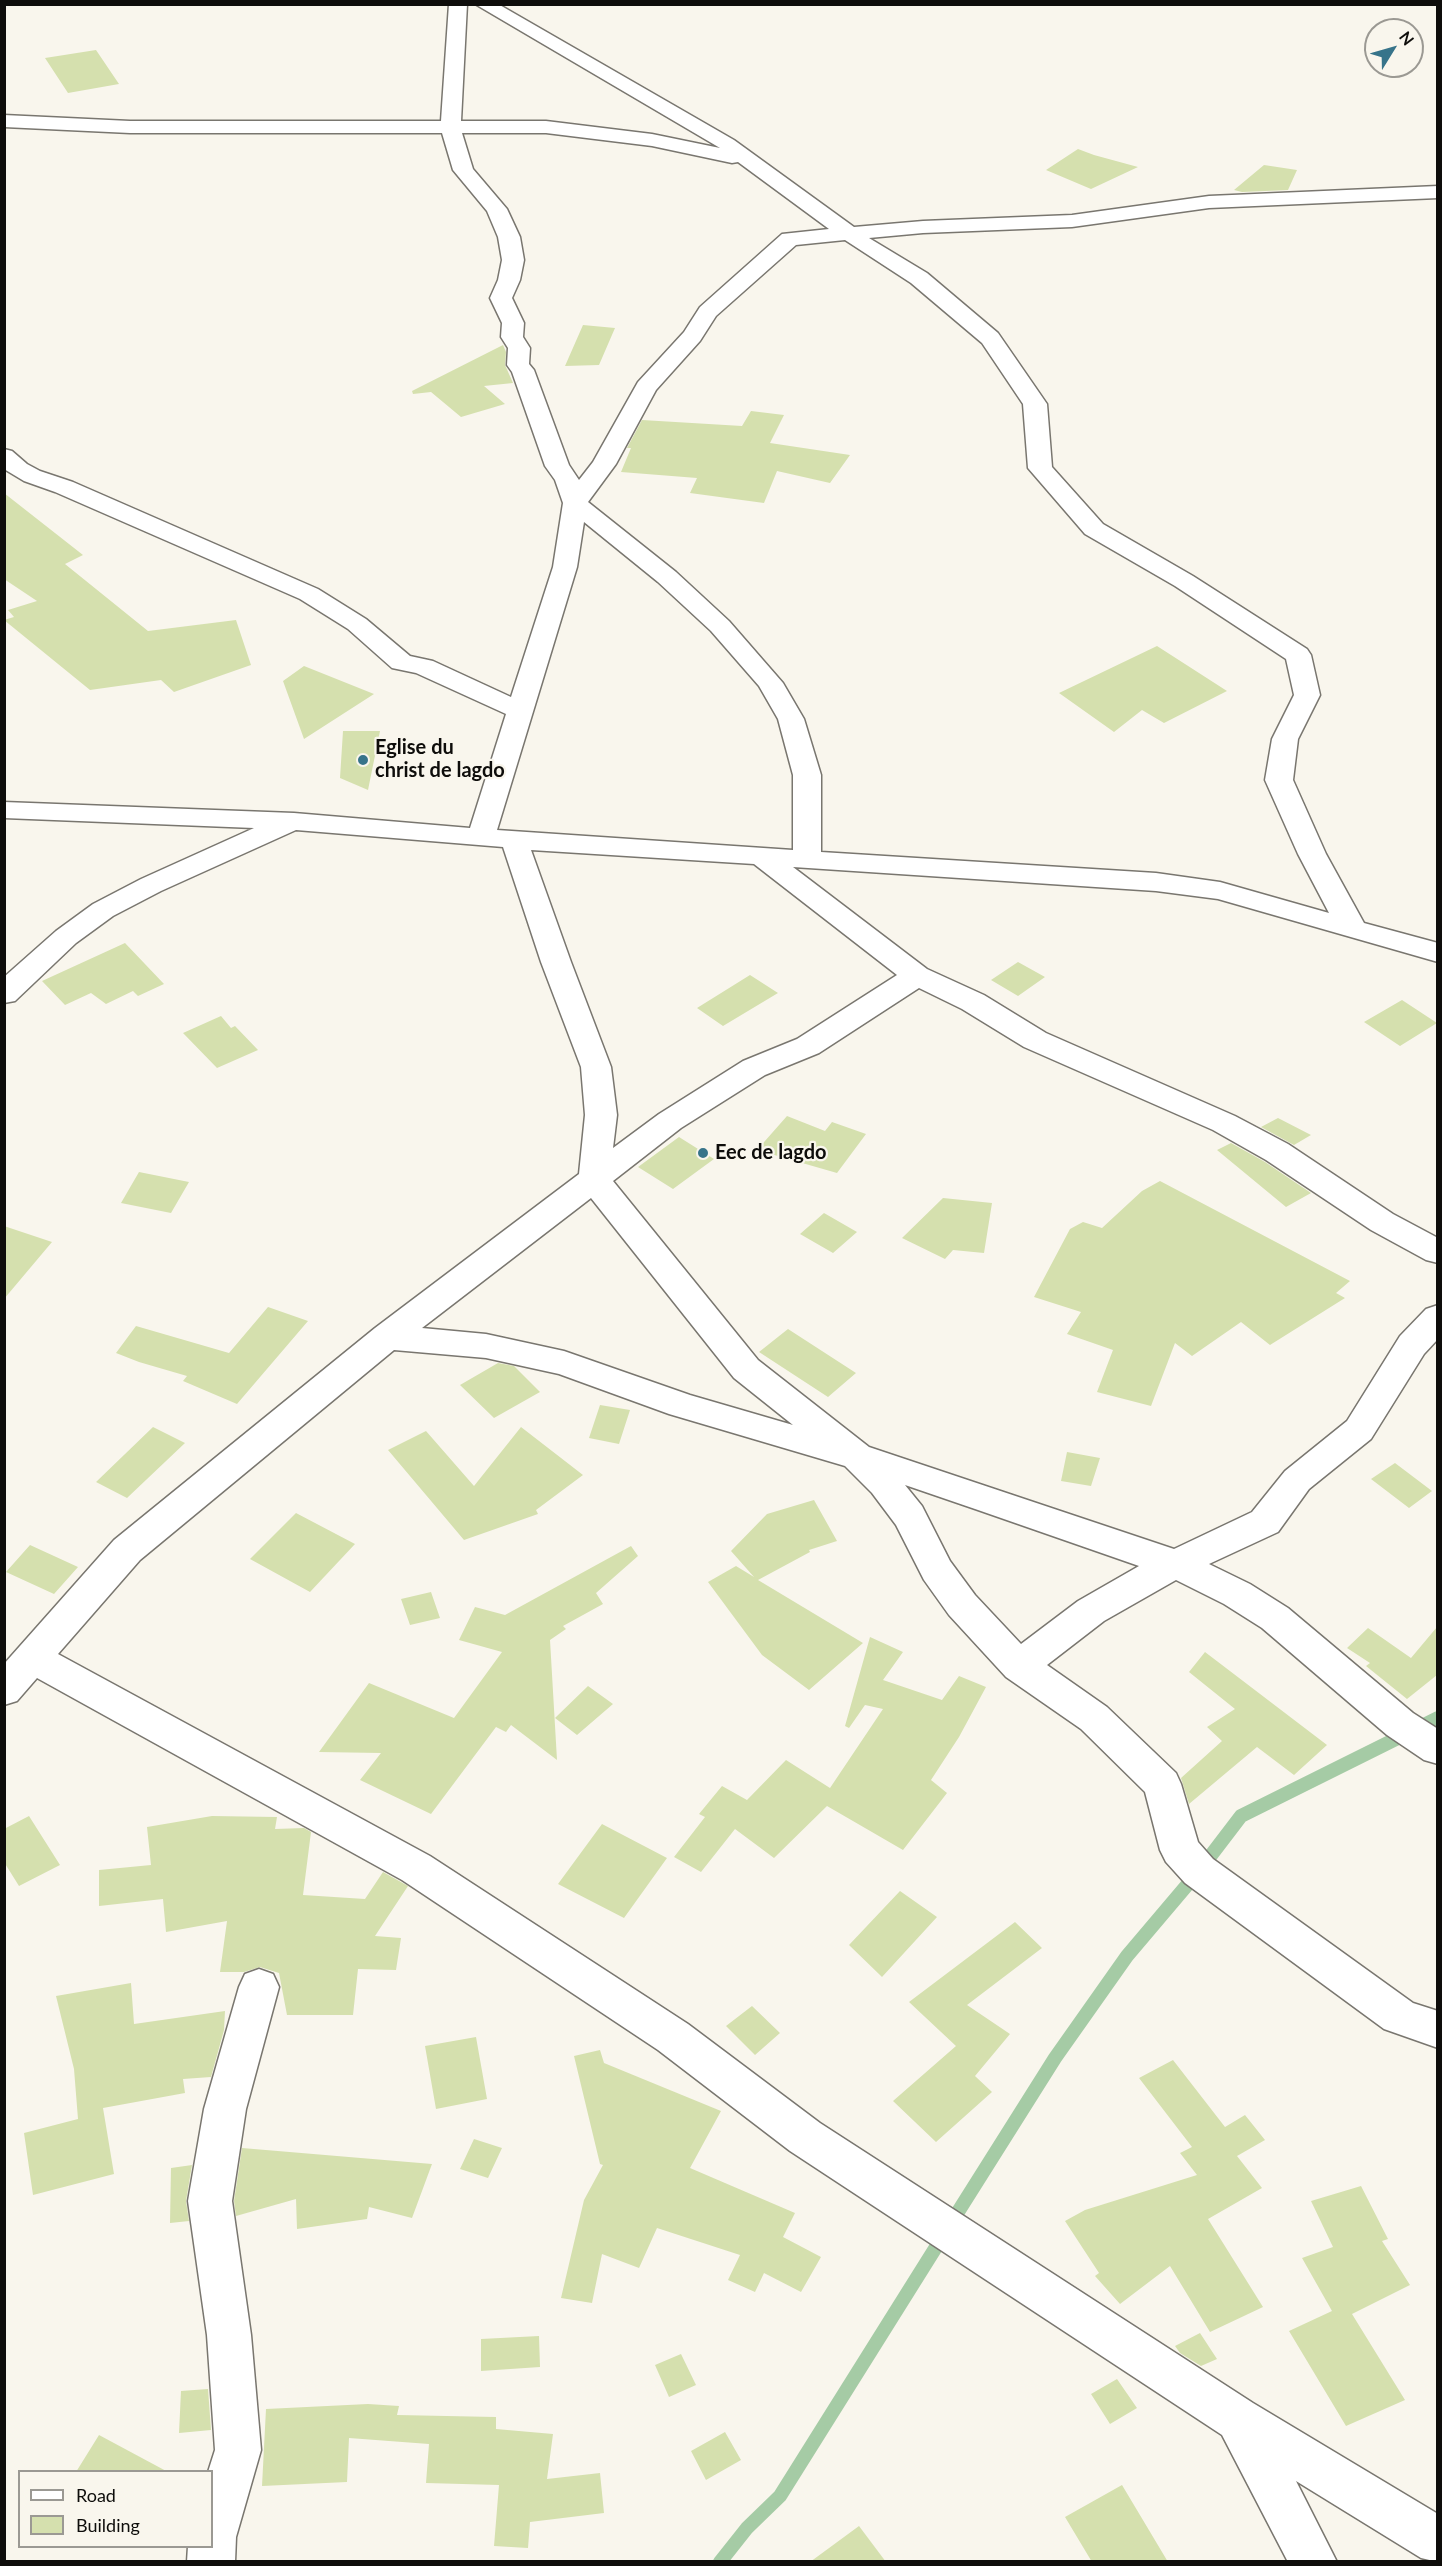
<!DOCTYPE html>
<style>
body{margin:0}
#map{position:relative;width:1442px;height:2566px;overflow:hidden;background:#f9f6ed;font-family:Lato,sans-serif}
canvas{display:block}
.frame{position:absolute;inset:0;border:6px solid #0e0d0b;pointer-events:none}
.legend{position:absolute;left:18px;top:2470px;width:195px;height:78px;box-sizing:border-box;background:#f9f6ed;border:2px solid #9b9993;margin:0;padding:8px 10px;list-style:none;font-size:18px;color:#0e0d0b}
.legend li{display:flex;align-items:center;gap:12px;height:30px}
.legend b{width:30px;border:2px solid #9b9993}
.north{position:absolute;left:1364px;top:18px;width:60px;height:60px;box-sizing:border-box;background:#f9f6ed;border:2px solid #9b9993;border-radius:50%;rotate:53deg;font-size:16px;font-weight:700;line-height:24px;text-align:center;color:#0e0d0b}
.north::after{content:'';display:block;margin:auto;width:21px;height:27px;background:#37748a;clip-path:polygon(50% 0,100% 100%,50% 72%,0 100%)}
</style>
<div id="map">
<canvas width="1442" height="2566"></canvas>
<div class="frame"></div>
<ul class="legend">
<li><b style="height:8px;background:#fff"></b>Road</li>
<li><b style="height:16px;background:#d5e0ae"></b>Building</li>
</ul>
<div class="north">N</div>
</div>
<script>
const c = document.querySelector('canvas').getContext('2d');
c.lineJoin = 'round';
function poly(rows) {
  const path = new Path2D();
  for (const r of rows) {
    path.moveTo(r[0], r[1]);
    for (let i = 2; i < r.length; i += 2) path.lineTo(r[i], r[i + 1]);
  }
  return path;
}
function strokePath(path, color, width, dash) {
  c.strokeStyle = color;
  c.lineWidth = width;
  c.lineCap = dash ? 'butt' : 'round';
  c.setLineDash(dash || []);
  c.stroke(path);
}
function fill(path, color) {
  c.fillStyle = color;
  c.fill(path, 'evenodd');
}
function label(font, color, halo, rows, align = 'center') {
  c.font = font + ' Lato,sans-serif';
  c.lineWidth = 4.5;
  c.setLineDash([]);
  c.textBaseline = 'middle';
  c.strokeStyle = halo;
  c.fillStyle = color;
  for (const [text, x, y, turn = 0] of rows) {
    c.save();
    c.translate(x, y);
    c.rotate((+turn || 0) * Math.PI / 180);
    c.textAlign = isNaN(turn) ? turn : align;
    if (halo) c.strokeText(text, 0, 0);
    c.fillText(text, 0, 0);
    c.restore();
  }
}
strokePath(poly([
 [951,2223,1055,2058,1127,1956,1199,1871,1241,1816,1438,1718],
 [720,2562,747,2528,780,2496,943,2236]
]), '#a5cba5', 14);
fill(poly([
 [96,50,119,84,68,93,45,58],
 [1078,149,1094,155,1138,167,1091,189,1046,170],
 [1264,165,1297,170,1288,190,1242,192,1234,190],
 [583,325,615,328,599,365,565,366],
 [503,345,506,352,505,365,513,383,484,386,505,404,461,417,431,392,413,394,412,391],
 [751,411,784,415,770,443,850,455,830,483,777,471,764,503,690,493,697,478,621,472,631,448,627,448,642,420,742,426],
 [4,493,83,555,65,564,148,631,236,620,251,665,174,692,161,680,90,690,4,620,14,617,8,610,37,601,4,579],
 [1157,646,1227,691,1164,723,1142,710,1114,732,1059,693],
 [304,666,374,694,304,739,283,681],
 [343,731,380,731,368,790,340,778],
 [125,943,164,984,138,996,133,991,106,1004,91,993,65,1005,42,981],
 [1018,962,1045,977,1018,996,991,980],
 [750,975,778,993,723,1026,697,1008],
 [1402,1000,1437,1023,1400,1046,1364,1022],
 [221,1016,231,1028,235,1026,258,1050,217,1068,183,1033],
 [787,1116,825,1131,832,1122,866,1134,837,1173,757,1150],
 [1278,1118,1311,1135,1294,1145,1261,1127],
 [679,1137,714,1159,673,1189,638,1167],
 [1231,1143,1265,1162,1311,1193,1286,1207,1217,1150],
 [139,1172,189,1182,171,1213,121,1203],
 [1160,1181,1350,1281,1336,1293,1345,1298,1270,1345,1241,1322,1192,1356,1175,1343,1151,1406,1097,1392,1113,1350,1067,1334,1081,1312,1034,1297,1070,1229,1083,1222,1102,1228,1142,1191],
 [943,1198,992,1203,984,1253,953,1250,945,1259,902,1238],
 [824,1213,857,1232,833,1253,800,1234],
 [4,1226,52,1242,4,1299],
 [268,1307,308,1321,237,1404,183,1381,187,1376,139,1362,116,1353,136,1326,229,1353],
 [788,1329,856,1373,828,1397,759,1352],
 [498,1363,514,1366,540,1392,494,1418,460,1385],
 [600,1405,630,1410,619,1444,589,1438],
 [153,1427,185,1443,127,1498,96,1482],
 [521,1427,583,1475,536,1510,538,1514,464,1540,388,1450,426,1431,474,1486],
 [1067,1452,1100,1458,1091,1486,1061,1481],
 [1395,1463,1432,1491,1409,1508,1371,1479],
 [814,1500,837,1541,809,1550,810,1552,758,1580,863,1643,809,1690,762,1655,708,1582,736,1566,754,1577,731,1551,767,1514],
 [296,1513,355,1544,310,1592,250,1559],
 [30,1545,78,1567,54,1594,6,1572],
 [631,1546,638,1556,596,1593,603,1604,563,1626,566,1629,550,1640,557,1760,511,1725,506,1732,496,1727,431,1814,360,1780,381,1753,319,1752,369,1683,454,1718,502,1652,459,1640,475,1607,505,1615],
 [431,1592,440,1618,410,1625,401,1599],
 [1437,1627,1437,1675,1407,1699,1366,1666,1370,1663,1347,1648,1368,1628,1411,1658],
 [870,1637,903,1652,883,1680,942,1700,959,1676,986,1687,959,1737,931,1780,947,1793,903,1850,827,1806,774,1858,735,1829,701,1872,674,1857,705,1817,699,1814,722,1786,747,1800,786,1760,830,1788,883,1709,865,1705,849,1728,845,1726],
 [1205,1652,1327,1745,1294,1775,1257,1747,1189,1804,1181,1778,1222,1741,1207,1727,1235,1709,1189,1672],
 [588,1686,613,1704,577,1735,555,1718],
 [29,1816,60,1865,19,1886,4,1862,4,1829],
 [212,1816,277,1817,275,1829,304,1828,311,1832,303,1895,365,1899,383,1872,408,1886,375,1936,401,1938,396,1970,358,1969,353,2015,287,2015,279,1973,260,1967,244,1972,220,1972,227,1921,166,1932,163,1899,99,1906,99,1870,151,1865,147,1827],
 [602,1824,667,1858,624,1918,558,1884],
 [900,1891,937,1917,882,1977,849,1945],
 [1015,1922,1042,1948,967,2005,1010,2034,975,2076,992,2092,936,2142,893,2101,956,2046,909,2002],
 [131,1983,134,2024,225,2011,224,2030,211,2077,183,2079,185,2093,103,2108,114,2174,33,2195,24,2133,78,2119,74,2069,56,1996],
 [752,2006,780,2033,755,2055,726,2026],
 [476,2037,487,2099,436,2109,425,2046],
 [600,2050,604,2063,721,2111,690,2168,795,2213,783,2237,821,2257,801,2292,764,2273,755,2292,728,2280,740,2255,657,2228,639,2268,602,2254,592,2303,561,2298,584,2200,603,2165,600,2164,574,2056],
 [1173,2060,1225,2127,1245,2115,1265,2140,1237,2156,1262,2188,1208,2219,1263,2307,1210,2332,1170,2266,1120,2304,1095,2276,1099,2273,1065,2221,1085,2210,1197,2175,1180,2153,1192,2147,1139,2078],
 [474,2139,502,2148,488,2178,460,2169],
 [242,2148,432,2164,412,2218,369,2207,367,2219,297,2229,296,2199,236,2216,234,2201],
 [192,2165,186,2201,189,2221,170,2223,171,2168],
 [1361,2186,1388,2239,1382,2241,1410,2285,1352,2314,1405,2400,1346,2426,1289,2331,1332,2311,1302,2258,1333,2247,1311,2201],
 [1200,2333,1217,2359,1201,2366,1180,2353,1175,2346],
 [539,2336,540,2367,481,2371,481,2339],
 [681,2354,696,2385,669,2397,655,2365],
 [1117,2379,1137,2408,1110,2424,1091,2394],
 [208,2389,211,2430,179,2433,181,2391],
 [368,2404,399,2406,397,2415,496,2417,496,2429,553,2434,547,2479,600,2473,604,2513,530,2522,528,2548,494,2546,499,2485,426,2483,429,2444,349,2438,347,2482,262,2486,266,2409],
 [725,2432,741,2460,706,2480,691,2451],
 [99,2435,168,2472,76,2472],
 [1122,2485,1168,2562,1092,2562,1065,2517],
 [859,2526,886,2562,810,2562]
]), '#d5e0ae');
const minor = poly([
 [449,4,467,4,461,121,546,121,652,134,720,148,475,4,498,4,734,140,854,227,923,221,1072,215,1209,196,1438,186,1438,198,1209,208,1072,227,923,233,869,238,927,273,998,333,1047,404,1052,467,1103,524,1193,576,1307,649,1311,655,1320,695,1298,739,1293,780,1326,854,1364,923,1438,943,1438,962,1218,899,1156,891,793,867,927,969,984,995,1046,1033,1235,1116,1288,1144,1393,1214,1438,1238,1438,1263,1426,1260,1371,1230,1266,1160,1213,1130,1024,1047,962,1009,919,988,819,1053,765,1075,681,1128,613,1181,758,1360,869,1447,1174,1549,1252,1512,1285,1471,1347,1421,1400,1336,1426,1309,1438,1305,1438,1339,1424,1354,1371,1439,1309,1489,1278,1532,1209,1564,1250,1584,1288,1608,1413,1713,1438,1729,1438,1764,1424,1760,1387,1735,1262,1628,1224,1604,1176,1580,1104,1621,1047,1665,1107,1707,1176,1773,1181,1784,1198,1842,1213,1859,1413,2003,1438,2011,1438,2048,1384,2029,1185,1883,1166,1862,1160,1850,1145,1792,1081,1729,1006,1677,949,1615,924,1580,896,1525,872,1493,845,1466,669,1414,559,1374,486,1358,394,1350,140,1560,58,1654,430,1856,688,2024,820,2123,1253,2403,1438,2514,1438,2562,1421,2558,1296,2481,1337,2562,1288,2562,1222,2435,790,2151,658,2050,402,1880,37,1678,17,1701,4,1705,4,1664,114,1540,375,1328,579,1174,585,1115,581,1067,541,962,503,847,296,830,161,891,113,916,76,943,15,1001,4,1003,4,977,56,931,93,904,141,879,254,828,4,818,4,802,294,813,470,828,506,714,416,673,392,668,348,629,300,599,55,492,24,481,4,469,4,449,12,451,27,464,40,471,73,482,318,589,366,619,410,656,433,661,511,697,553,567,563,503,555,480,545,466,512,372,507,365,508,348,501,337,502,323,490,298,498,280,502,260,498,237,487,211,453,170,442,133,130,133,4,127,4,115,130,121,441,121,449,4],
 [462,133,546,133,652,146,732,163,738,162,829,229,782,234,700,307,684,332,638,382,593,462,579,480,569,465,534,370,529,364,530,348,523,337,524,323,512,298,520,280,524,260,520,237,507,209,473,169,462,133],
 [845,240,911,283,982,343,1023,404,1028,468,1085,534,1175,586,1286,659,1294,695,1272,739,1265,780,1298,854,1329,913,1220,882,1156,873,821,852,821,775,804,719,783,683,729,621,676,572,588,502,616,464,656,390,700,341,716,316,796,245,845,240],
 [584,522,658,582,711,631,759,686,778,719,793,775,793,850,497,830,577,567,584,522],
 [531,850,754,864,897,975,797,1039,743,1061,659,1114,613,1148,617,1115,611,1067,571,962,531,850],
 [591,1198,734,1378,793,1425,690,1395,564,1351,486,1334,422,1328,591,1198],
 [905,1485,978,1510,1139,1566,1078,1601,1021,1644,975,1595,950,1561,922,1506,905,1485],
 [259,1969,273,1974,279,1987,246,2109,232,2201,251,2335,261,2450,236,2537,235,2562,187,2562,188,2546,212,2546,212,2472,208,2472,215,2450,207,2335,188,2201,204,2109,239,1987,245,1974,259,1969]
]);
strokePath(minor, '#79766f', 3);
fill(minor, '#fff');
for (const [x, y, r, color] of [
 [363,760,6,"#37748a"],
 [703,1153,6,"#37748a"]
]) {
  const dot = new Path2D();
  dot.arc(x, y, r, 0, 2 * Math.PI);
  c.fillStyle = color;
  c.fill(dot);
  strokePath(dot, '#f9f6ed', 2);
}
label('bold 20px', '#0e0d0b', '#f9f6ed', [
 ["Eglise du",375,748],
 ["christ de lagdo",375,771],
 ["Eec de lagdo",715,1153]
], 'left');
</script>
